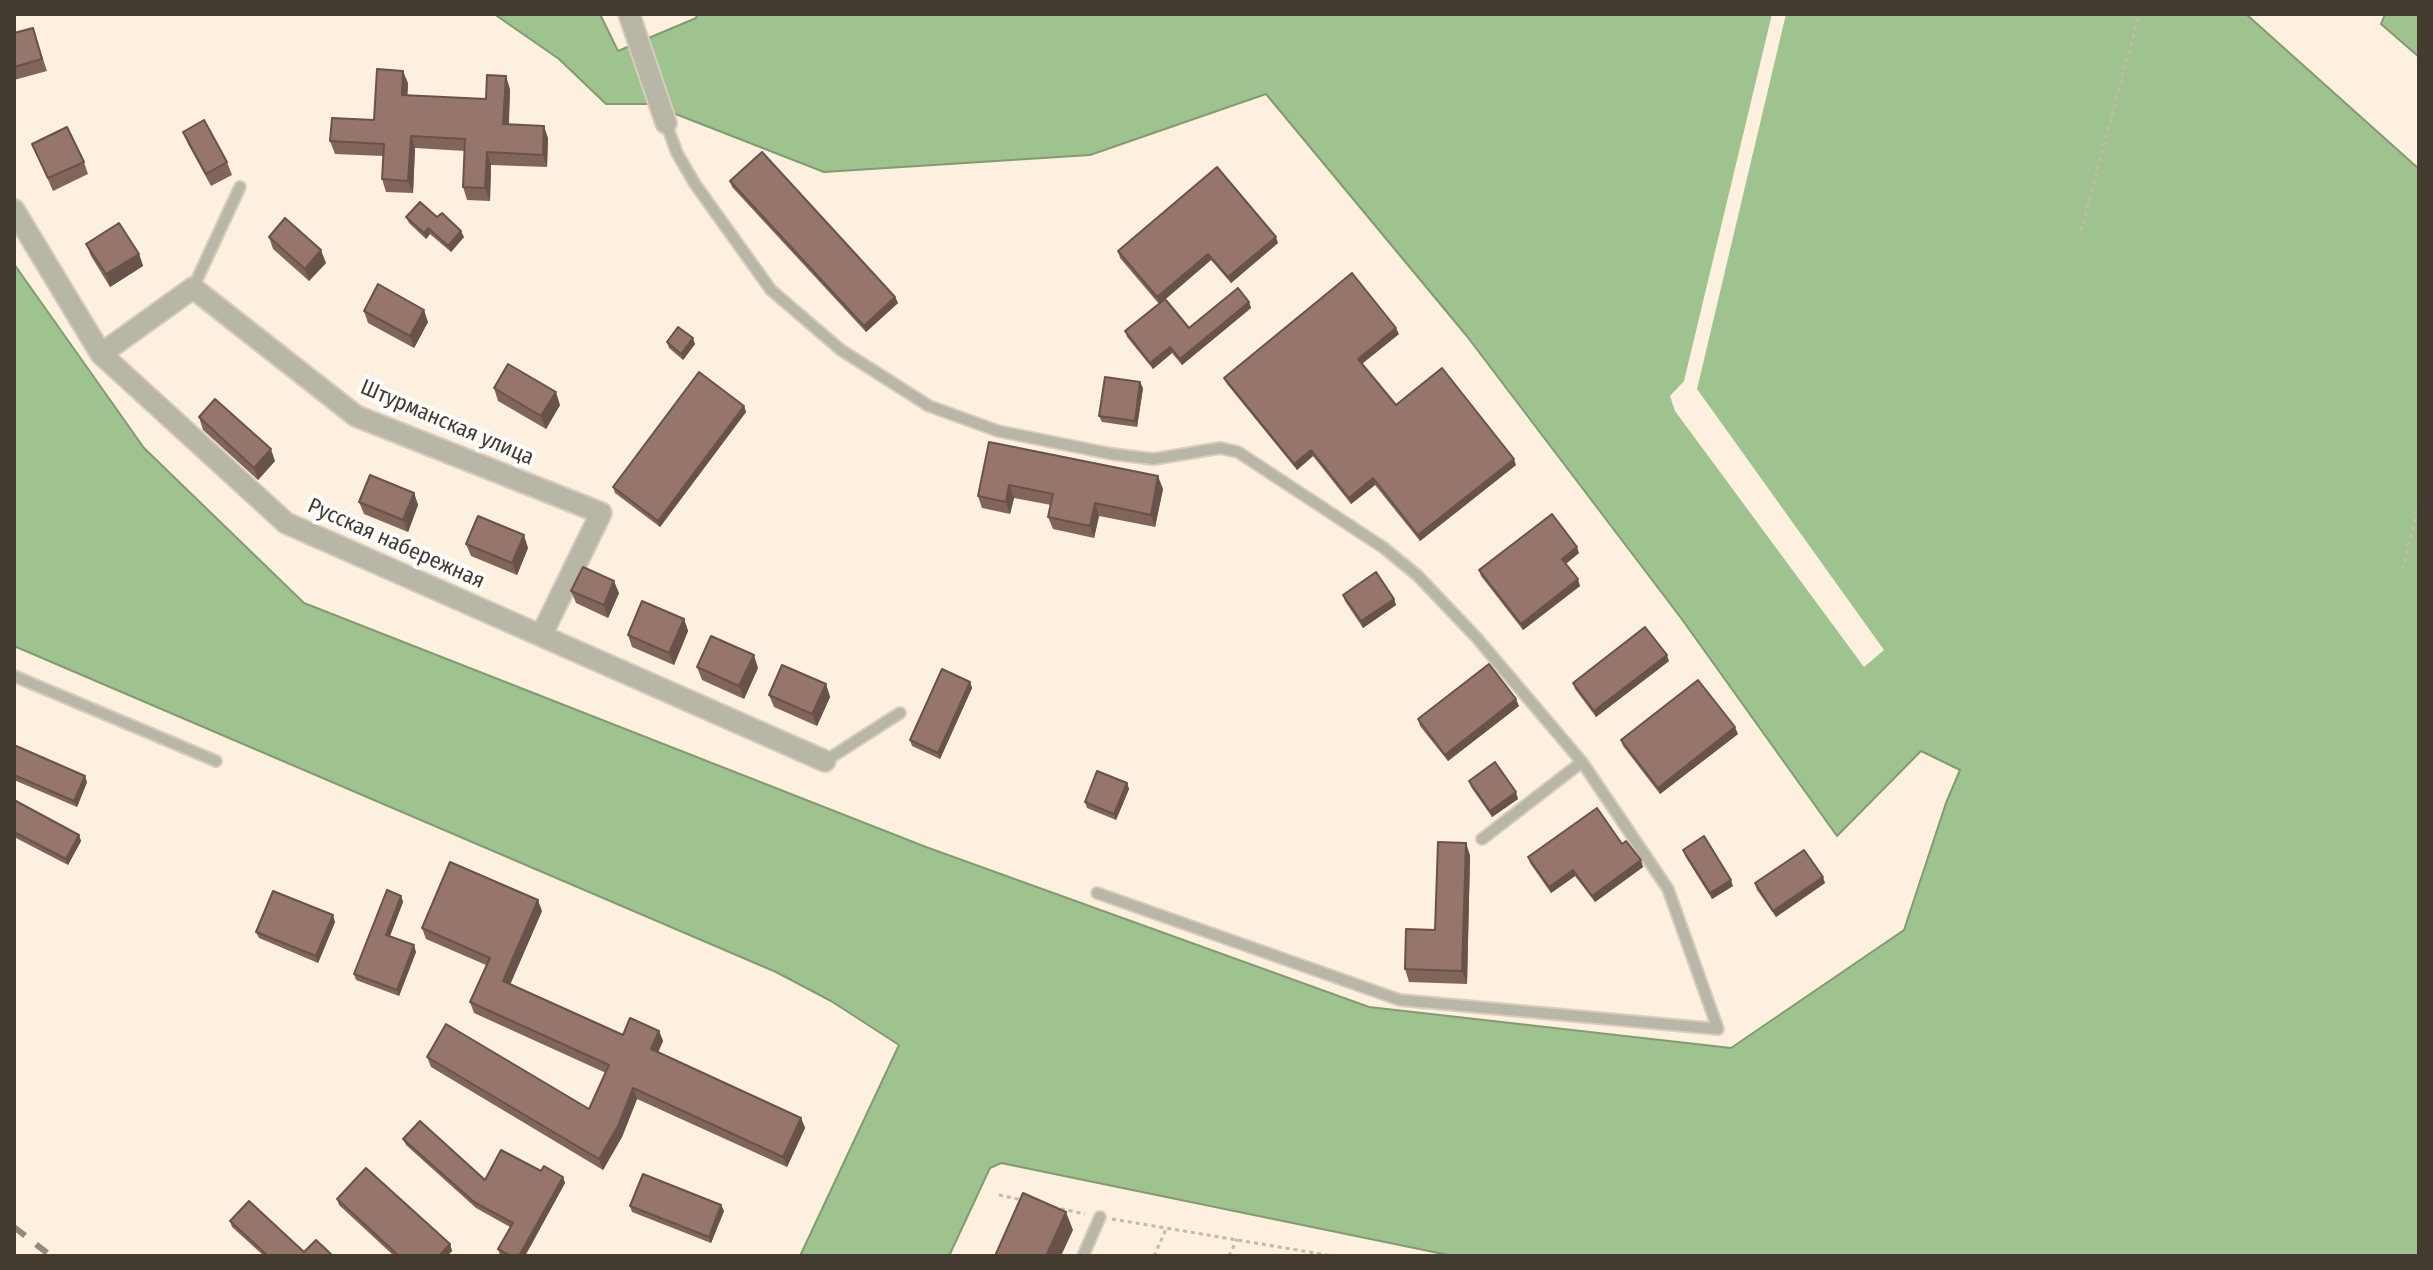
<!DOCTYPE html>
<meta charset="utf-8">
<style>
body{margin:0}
#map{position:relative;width:2433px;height:1270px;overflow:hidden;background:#fef0df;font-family:"Fira Sans Condensed",sans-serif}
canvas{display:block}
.frame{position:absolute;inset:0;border:16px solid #443b30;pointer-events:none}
</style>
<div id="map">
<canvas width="2433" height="1270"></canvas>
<div class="frame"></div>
</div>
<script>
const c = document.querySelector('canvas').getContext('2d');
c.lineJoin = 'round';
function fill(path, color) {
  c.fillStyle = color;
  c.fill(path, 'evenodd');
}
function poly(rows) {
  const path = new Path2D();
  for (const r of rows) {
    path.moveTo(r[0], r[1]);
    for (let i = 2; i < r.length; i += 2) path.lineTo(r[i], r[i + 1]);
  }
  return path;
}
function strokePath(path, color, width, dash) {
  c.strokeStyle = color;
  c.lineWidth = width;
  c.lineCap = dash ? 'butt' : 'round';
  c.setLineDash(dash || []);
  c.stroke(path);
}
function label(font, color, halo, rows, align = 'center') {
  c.font = font + ' "Fira Sans Condensed",sans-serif';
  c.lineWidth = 8;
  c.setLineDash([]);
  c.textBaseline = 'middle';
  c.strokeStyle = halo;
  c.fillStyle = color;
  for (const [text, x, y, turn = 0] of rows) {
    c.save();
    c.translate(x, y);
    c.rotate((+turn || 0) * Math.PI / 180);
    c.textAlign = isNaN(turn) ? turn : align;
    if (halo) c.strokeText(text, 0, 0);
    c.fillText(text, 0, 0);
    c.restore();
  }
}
const water = poly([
 [494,14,600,14,618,51,696,18,697,14,2246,14,2419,169,2419,1256,1453,1256,1001,1163,990,1168,949,1256,800,1256,899,1045,831,1001,776,972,14,646,14,264,144,448,304,603,926,847,1369,1007,1731,1048,1904,930,1946,803,1960,770,1921,751,1837,836,1681,618,1466,335,1266,94,1090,155,824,172,650,104,606,104,559,59,494,14],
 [2385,14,2419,14,2419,57,2381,24,2385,14]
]);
fill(water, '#9ec38f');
strokePath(water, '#839a72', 2);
fill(poly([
 [1772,14,1786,14,1697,389,1884,650,1864,667,1675,411,1670,396,1684,381]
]), '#fef0df');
const lane = poly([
 [666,123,677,153,695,184,771,290,841,350,929,406,998,431,1112,454,1154,459,1220,448,1238,452,1384,548,1418,576,1476,637,1582,762,1482,839],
 [193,288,240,187],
 [14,676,216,761],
 [825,761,900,713],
 [1097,893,1400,1000,1718,1029,1668,889,1582,762],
 [1083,1256,1100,1217]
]);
const street = poly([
 [629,14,666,123],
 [14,210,101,354,286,523,825,761],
 [101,354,193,288,356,416,601,513,542,634]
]);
strokePath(lane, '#d9ccbc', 14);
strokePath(street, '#d9ccbc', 24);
strokePath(poly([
 [2081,231,2139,14],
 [2402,569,2419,504],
 [999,1195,1022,1200],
 [1053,1207,1085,1214],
 [1112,1219,1333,1256],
 [1154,1256,1167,1227],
 [1229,1256,1237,1239]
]), '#c4b8a9', 3, [4, 4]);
strokePath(lane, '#b7b6a7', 10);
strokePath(street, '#b7b6a7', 20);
strokePath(poly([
 [14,1227,51,1256]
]), '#94897c', 6, [14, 14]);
fill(poly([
 [33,28,47,71,14,80,14,33],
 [408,83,407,95,486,99,510,89,509,124,548,138,547,167,491,165,490,201,467,200,463,187,465,151,415,148,413,193,386,192,382,179,383,156,335,154,330,141,374,120],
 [183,132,227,162,232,175,211,186,188,144],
 [32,144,84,162,88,174,53,191],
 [730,181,895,297,898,303,866,332,732,187],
 [406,217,437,217,464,237,451,252,430,234,426,239,409,223],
 [269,237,326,263,309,281,273,249],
 [1278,243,1231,283,1211,260,1164,300,1189,328,1249,302,1251,308,1182,365,1172,353,1153,369,1127,337,1125,331,1159,304,1120,258,1118,251],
 [86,244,139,254,143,266,110,287,91,256],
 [364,311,428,322,414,348,368,323],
 [1399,334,1362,364,1396,405,1516,465,1420,541,1375,485,1351,504,1313,456,1297,470,1227,384,1224,378],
 [667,342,695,344,683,360,669,348],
 [494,388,560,405,546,429,498,401],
 [1143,388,1137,427,1102,422,1099,416],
 [744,406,746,412,660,527,615,493,613,487],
 [199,417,275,461,258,480,203,430],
 [989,442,1163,489,1155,527,1099,516,1094,538,1053,529,1048,517,1051,505,1014,498,1010,514,982,508,978,496],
 [414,493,418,505,408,532,364,514,359,502],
 [466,544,528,548,517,575,471,556],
 [1579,553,1566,564,1580,586,1523,630,1481,576,1479,570],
 [571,591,619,593,608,618,576,603],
 [1343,595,1394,599,1396,605,1363,628,1345,601],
 [684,619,688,631,674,665,632,647,628,635],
 [1669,661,1596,717,1575,689,1573,683],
 [697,667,758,668,744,699,702,680],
 [970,682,972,688,940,759,912,746,910,740],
 [826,684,830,697,817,726,774,707,769,695],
 [1519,706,1448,761,1420,726,1418,719],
 [1738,734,1660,794,1623,746,1621,740],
 [14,745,87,782,77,807,14,780],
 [1469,781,1518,799,1492,817,1471,787],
 [1127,783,1129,789,1116,820,1087,808,1085,802],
 [14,800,79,835,81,841,68,865,14,837],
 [1466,843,1470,856,1467,984,1409,982,1405,969,1435,930],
 [1622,844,1643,867,1595,902,1575,876,1551,893,1530,863,1528,857],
 [1683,850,1733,886,1712,899,1685,856],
 [1755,883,1825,883,1776,917,1757,890],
 [401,896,403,902,390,936,416,952,399,996,356,980,354,974],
 [542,911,510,984,623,1035,659,1031,663,1041,658,1053,801,1118,805,1128,787,1167,637,1099,622,1137,603,1170,431,1067,427,1057,589,1109,606,1073,474,1013,470,1002,486,965,426,939,422,928],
 [335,922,318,963,259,938,256,932],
 [403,1139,485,1180,541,1171,563,1177,565,1183,525,1256,500,1255,498,1249,510,1227,476,1208,406,1145],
 [337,1199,450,1244,452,1251,447,1256,394,1256,339,1205],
 [721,1205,724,1211,711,1243,632,1212,630,1206],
 [230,1221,304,1252,333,1256,264,1256,232,1227]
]), '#81655b');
fill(poly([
 [403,71,408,83,407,107,402,95],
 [506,76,510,89,508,136,503,124],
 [544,126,548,138,547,167,543,155],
 [411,136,415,148,413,193,408,181],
 [487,152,491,165,490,201,485,188],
 [428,228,430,234,426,239,424,233],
 [461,231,464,237,451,252,448,246],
 [1276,237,1278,243,1231,283,1228,277],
 [321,250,326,263,309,281,305,269],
 [139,254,143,266,110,287,106,274],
 [1208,254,1211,260,1160,304,1157,297],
 [895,297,898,303,866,332,864,326],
 [1249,302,1251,308,1182,365,1180,359],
 [424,310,428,322,414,348,410,336],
 [1396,328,1399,334,1360,365,1358,359],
 [693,338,695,344,683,360,681,354],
 [1170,347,1172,353,1153,369,1150,363],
 [1140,382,1143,388,1137,427,1135,421],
 [556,392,560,405,546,429,541,416],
 [744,406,746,412,660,527,658,521],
 [271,449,275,461,258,480,254,468],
 [1311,450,1313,456,1297,470,1294,464],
 [1514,459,1516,465,1420,541,1418,535],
 [1158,476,1163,489,1155,527,1151,515],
 [1373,478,1375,485,1351,504,1349,498],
 [1009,485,1014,498,1010,514,1006,502],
 [414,493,418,505,408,532,403,520],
 [1095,503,1099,516,1094,538,1090,526],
 [524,535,528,548,517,575,512,563],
 [1577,547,1579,553,1564,565,1562,559],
 [1578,579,1580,586,1523,630,1521,624],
 [614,581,619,593,608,618,604,605],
 [1394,599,1396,605,1363,628,1361,621],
 [684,619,688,631,674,665,669,653],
 [754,655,758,668,744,699,739,686],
 [1667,655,1669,661,1596,717,1594,711],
 [970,682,972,688,940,759,938,753],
 [826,684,830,697,817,726,812,714],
 [1516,699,1519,706,1448,761,1445,755],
 [1735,727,1738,734,1660,794,1658,788],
 [85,776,87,782,77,807,74,801],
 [1127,783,1129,789,1116,820,1114,814],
 [1516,792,1518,799,1492,817,1490,811],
 [79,835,81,841,68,865,66,859],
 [1466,843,1470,856,1467,984,1462,971],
 [1641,860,1643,867,1595,902,1592,896],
 [1573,870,1575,876,1551,893,1549,887],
 [1823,877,1825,883,1776,917,1773,911],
 [1731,880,1733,886,1712,899,1710,893],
 [401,896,403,902,388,941,386,935],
 [538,900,542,911,507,992,503,981],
 [333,915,335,922,318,963,316,956],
 [414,945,416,952,399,996,397,990],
 [659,1031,663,1041,654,1060,651,1049],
 [633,1088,637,1099,622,1137,603,1170,599,1159],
 [801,1118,805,1128,787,1167,783,1157],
 [563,1177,565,1183,525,1256,519,1256],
 [721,1205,724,1211,711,1243,709,1237],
 [1066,1212,1073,1230,1061,1256,1046,1256],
 [450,1244,452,1251,447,1256,439,1256]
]), '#69524a');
const building = poly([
 [33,28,42,59,14,67,14,33,33,28],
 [377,69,403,71,402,95,486,99,487,75,506,76,503,124,544,126,543,155,487,152,485,188,463,187,465,139,411,136,408,181,382,179,384,144,330,141,332,118,374,120,377,69],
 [204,120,227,162,206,174,183,132,204,120],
 [67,127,84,162,48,178,32,144,67,127],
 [762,152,895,297,864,326,730,181,762,152],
 [1217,167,1276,237,1228,277,1208,254,1157,297,1118,251,1217,167],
 [420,202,437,217,442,213,461,231,448,246,428,228,424,233,406,217,420,202],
 [285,218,321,250,305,269,269,237,285,218],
 [119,223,139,254,106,274,86,244,119,223],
 [1352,273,1396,328,1358,359,1396,405,1442,368,1514,459,1418,535,1373,478,1349,498,1311,450,1294,464,1224,378,1352,273],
 [378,284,424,310,410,336,364,311,378,284],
 [1238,288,1249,302,1180,359,1170,347,1150,363,1125,331,1165,299,1189,328,1238,288],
 [678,327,693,338,681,354,667,342,678,327],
 [508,364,556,392,541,416,494,388,508,364],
 [699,372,744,406,658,521,613,487,699,372],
 [1105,377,1140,382,1135,421,1099,416,1105,377],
 [215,399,271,449,254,468,199,417,215,399],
 [989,442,1158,476,1151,515,1095,503,1090,526,1048,517,1053,494,1009,485,1006,502,978,496,989,442],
 [370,475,414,493,403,520,359,502,370,475],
 [1552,514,1577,547,1562,559,1578,579,1521,624,1479,570,1552,514],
 [478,516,524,535,512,563,466,544,478,516],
 [583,567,614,581,604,605,571,591,583,567],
 [1376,572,1394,599,1361,621,1343,595,1376,572],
 [642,601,684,619,669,653,628,635,642,601],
 [1645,627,1667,655,1594,711,1573,683,1645,627],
 [711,636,754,655,739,686,697,667,711,636],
 [1489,664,1516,699,1445,755,1418,719,1489,664],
 [782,665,826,684,812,714,769,695,782,665],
 [942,669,970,682,938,753,910,740,942,669],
 [1698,680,1735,727,1658,788,1621,740,1698,680],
 [14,745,85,776,74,801,14,775,14,745],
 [1495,762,1516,792,1490,811,1469,781,1495,762],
 [1097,771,1127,783,1114,814,1085,802,1097,771],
 [14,800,79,835,66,859,14,832,14,800],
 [1597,808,1622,844,1626,841,1641,860,1592,896,1573,870,1549,887,1528,857,1597,808],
 [1704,836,1731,880,1710,893,1683,850,1704,836],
 [1438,842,1466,843,1462,971,1405,969,1406,929,1435,930,1438,842],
 [1804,850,1823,877,1773,911,1755,883,1804,850],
 [450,862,538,900,503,981,623,1035,630,1018,659,1031,651,1049,801,1118,783,1157,633,1088,618,1126,599,1159,427,1057,446,1024,589,1109,609,1065,470,1002,490,958,422,928,450,862],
 [387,890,401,896,386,935,414,945,397,990,354,974,387,890],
 [273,891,333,915,316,956,256,932,273,891],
 [420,1121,485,1180,501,1150,541,1171,544,1166,563,1177,519,1256,511,1256,498,1249,513,1223,474,1202,403,1139,420,1121],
 [366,1168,450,1244,439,1256,399,1256,337,1199,366,1168],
 [643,1174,721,1205,709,1237,630,1206,643,1174],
 [1023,1193,1066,1212,1046,1256,995,1256,1023,1193],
 [249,1201,304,1252,316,1240,333,1256,268,1256,230,1221,249,1201]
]);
fill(building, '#96756a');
strokePath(building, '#69524a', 2);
label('22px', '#443b30', '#fff', [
 ["Штурманская улица",447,423,23],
 ["Русская набережная",396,544,24]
]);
</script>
